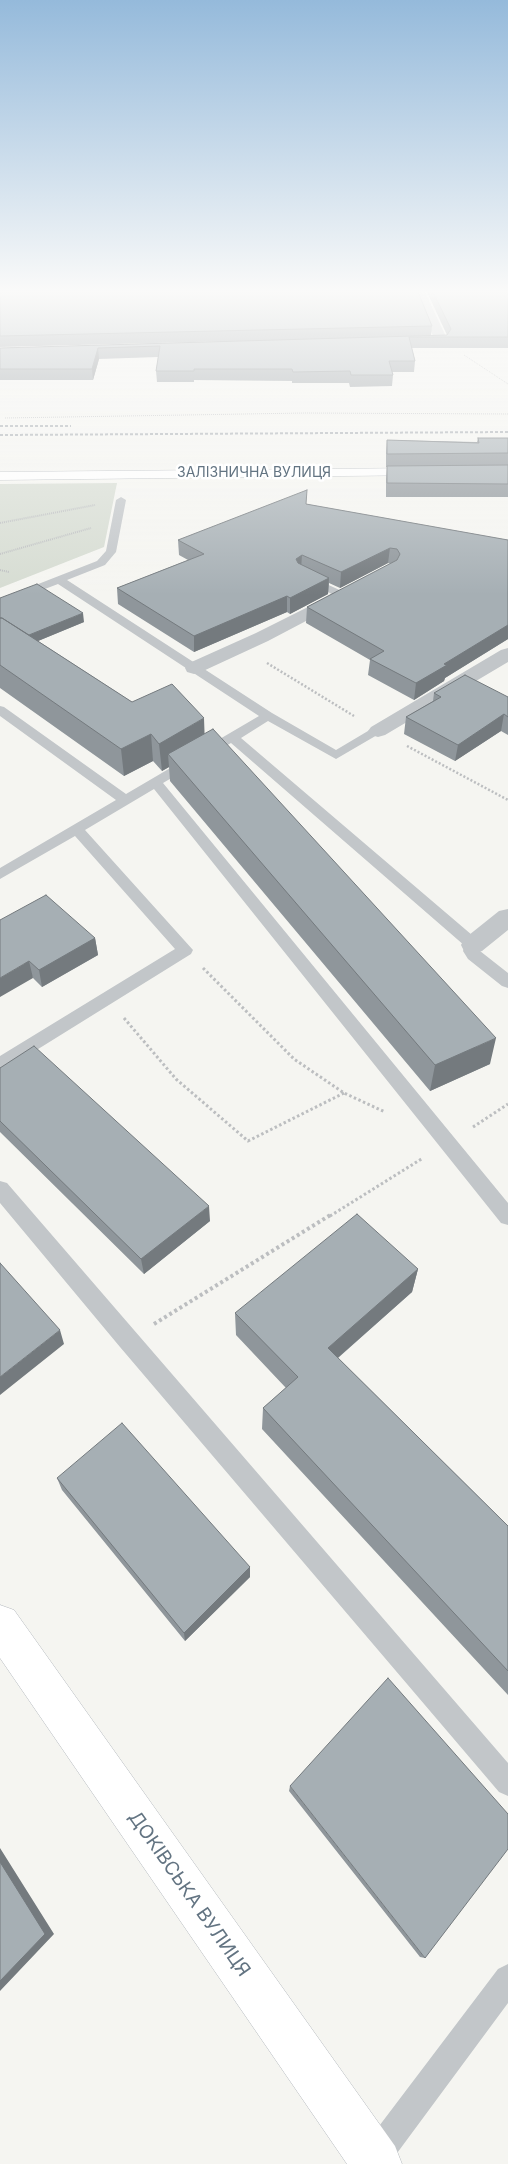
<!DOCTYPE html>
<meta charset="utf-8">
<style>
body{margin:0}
canvas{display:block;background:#f5f5f1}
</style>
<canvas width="508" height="2164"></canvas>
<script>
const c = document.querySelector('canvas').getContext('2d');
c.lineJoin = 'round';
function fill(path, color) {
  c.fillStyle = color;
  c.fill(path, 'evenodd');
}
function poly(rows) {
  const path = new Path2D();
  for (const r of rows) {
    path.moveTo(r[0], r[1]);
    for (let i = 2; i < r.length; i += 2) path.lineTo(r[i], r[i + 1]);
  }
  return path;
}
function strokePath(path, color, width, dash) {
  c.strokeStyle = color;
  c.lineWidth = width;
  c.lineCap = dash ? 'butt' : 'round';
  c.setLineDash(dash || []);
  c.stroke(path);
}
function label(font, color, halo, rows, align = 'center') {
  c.font = font + ' Inter,sans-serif';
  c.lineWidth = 5;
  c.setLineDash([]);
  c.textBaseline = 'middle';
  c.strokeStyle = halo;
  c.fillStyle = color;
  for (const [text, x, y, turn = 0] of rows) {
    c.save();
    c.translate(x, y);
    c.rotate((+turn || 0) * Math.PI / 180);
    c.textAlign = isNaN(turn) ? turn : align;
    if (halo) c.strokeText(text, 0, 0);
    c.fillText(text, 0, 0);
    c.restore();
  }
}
fill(poly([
 [117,483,104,547,0,588,0,484]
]), '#d6dcd2');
const secondary = poly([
 [424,468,429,469,431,472,429,475,0,480,0,472,424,468],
 [0,1605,14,1610,395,2146,402,2164,347,2164,0,1658,0,1605]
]);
strokePath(secondary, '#b4b9be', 1);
strokePath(poly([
 [464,355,508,384],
 [5,418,305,413,508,414]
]), '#bcbec0', 1, [1, 1]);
strokePath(poly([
 [0,523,95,505],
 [0,554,91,528],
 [0,570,9,572]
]), '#bcbec0', 2, [1, 1]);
strokePath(poly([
 [267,663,354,716],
 [407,746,508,800]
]), '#bcbec0', 2.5, [2, 2]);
strokePath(poly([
 [203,968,294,1059,344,1093,385,1112],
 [124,1018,176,1079,248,1141,344,1093],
 [473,1127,508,1104],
 [330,1216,423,1158]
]), '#bcbec0', 3, [2.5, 2.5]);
strokePath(poly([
 [154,1324,332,1214]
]), '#bcbec0', 4, [3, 3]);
fill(poly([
 [121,497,126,500,116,552,105,565,67,580,272,713,336,750,373,728,378,727,384,731,336,759,268,721,241,738,479,941,481,945,480,951,508,973,508,988,502,986,468,959,463,951,465,946,231,743,163,783,508,1203,508,1225,501,1223,154,789,85,830,193,950,191,954,6,1069,0,1071,0,1056,175,949,75,836,0,879,0,868,116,800,0,716,0,706,4,707,126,794,259,716,58,584,0,606,0,599,97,561,106,551,116,500,121,497],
 [307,575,346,593,348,595,342,598,338,597,303,580,302,578,307,575],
 [0,1181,7,1183,508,1763,508,1796,499,1792,120,1347,0,1203,0,1181],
 [508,1964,508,2003,389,2164,362,2164,359,2157,364,2146,498,1969,508,1964]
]), '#c2c6c9');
fill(poly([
 [414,292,425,292,448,341,446,344,411,346,405,342,411,338,434,338,414,292],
 [338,592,344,593,347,597,344,601,268,641,201,672,194,674,187,672,185,668,187,664,256,633,338,592],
 [508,648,508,662,385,735,378,737,371,735,368,731,371,727,501,650,508,648],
 [508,909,508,930,482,951,473,954,464,951,461,945,464,939,499,911,508,909]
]), '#c2c6c9');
fill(secondary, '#fff');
strokePath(poly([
 [0,426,71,426],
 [0,435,508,432]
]), '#a2a8ae', 2, [3, 2]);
fill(poly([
 [0,292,432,326,431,336,447,335,427,292,508,292,508,348,412,348,415,361,414,372,392,372,393,375,392,386,350,387,349,383,292,383,292,381,194,380,194,382,157,382,156,371,158,357,99,359,93,380,0,380,0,348,232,341,0,347],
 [478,438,508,438,508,497,386,497,386,479,387,467,386,467,386,453,387,440,477,442],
 [306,504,508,540,508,639,445,678,444,681,414,700,368,675,370,660,306,623,307,607,391,564,388,563,340,588,329,583,328,594,290,614,287,612,194,652,118,604,117,588,188,560,179,555,178,540],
 [0,598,84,622,38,641,132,702,204,734,490,1064,430,1091,170,781,169,767,162,771,153,761,124,776,0,688],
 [434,693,508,697,508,735,501,731,455,761,404,734,406,717,433,701],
 [0,920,95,938,98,955,42,987,33,978],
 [0,1068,210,1221,144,1274,0,1132],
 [418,1269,412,1292,338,1358,508,1526,508,1695,262,1429,263,1408,286,1388,236,1335,235,1313],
 [57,1478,250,1567,250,1577,185,1641,62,1490],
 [290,1786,425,1958,420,1957,289,1791]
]), '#8f969b');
fill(poly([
 [98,348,99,359,93,380,92,369],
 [390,548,388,563,340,588,341,572],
 [302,555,301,570,296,559],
 [329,578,328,594,290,614,290,598],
 [287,596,287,612,194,652,194,636],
 [83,613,84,622,21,648,20,639],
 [508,625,508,639,445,678,444,681,414,700,416,683,444,664],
 [504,714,501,731,455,761,458,745],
 [204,718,205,746,168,754,169,767,162,771,159,744],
 [151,734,153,761,124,776,121,749],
 [95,938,98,955,42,987,39,970],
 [29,961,33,978,0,997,0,978],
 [496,1038,490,1064,430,1091,435,1065],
 [209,1206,210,1221,144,1274,141,1259],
 [418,1269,412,1292,325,1369,328,1348],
 [60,1330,64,1344,0,1395,0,1377],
 [250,1567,250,1577,185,1641,184,1633],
 [0,1848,54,1934,0,1991]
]), '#747a7e');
const building = poly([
 [0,292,418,292,432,326,0,336,0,292],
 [433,292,508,292,508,337,409,337,415,361,389,361,393,375,351,375,350,371,293,372,292,369,194,369,194,371,156,371,160,346,98,348,92,369,0,369,0,348,447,335,451,329,433,292],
 [478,438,508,438,508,453,387,454,387,440,479,443,478,438],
 [508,465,508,484,387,483,387,466,508,465],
 [307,490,306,504,508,540,508,625,444,664,447,665,416,683,370,659,384,651,307,607,397,560,400,554,397,549,390,548,341,572,302,555,296,559,298,563,329,578,290,598,287,596,194,636,117,588,204,554,178,540,307,490],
 [37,584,83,613,29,635,2,618,0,618,0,598,37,584],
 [0,618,2,618,132,702,172,684,204,718,159,744,151,734,121,749,0,665,0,618],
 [465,675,508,697,508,717,504,714,458,745,406,717,441,697,434,693,465,675],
 [213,729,496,1038,435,1065,168,754,213,729],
 [46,895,95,938,39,970,29,961,0,978,0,920,46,895],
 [34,1046,209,1206,141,1259,0,1121,0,1068,34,1046],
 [357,1214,418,1269,328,1348,508,1526,508,1671,263,1408,298,1377,235,1313,357,1214],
 [0,1263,60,1330,0,1377,0,1263],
 [122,1423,250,1567,184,1633,57,1478,122,1423],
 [388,1678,508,1814,508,1849,425,1958,290,1786,388,1678],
 [0,1862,45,1934,0,1981,0,1862]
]);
fill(building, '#a6afb4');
strokePath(building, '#747a7e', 1);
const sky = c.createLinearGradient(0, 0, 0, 595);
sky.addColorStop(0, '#95badb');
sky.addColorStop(0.49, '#fafaf9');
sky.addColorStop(1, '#fafaf900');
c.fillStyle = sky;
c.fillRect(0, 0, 508, 595);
label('14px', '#637482', '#fff', [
 ["ЗАЛІЗНИЧНА ВУЛИЦЯ",254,473]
]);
label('19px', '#637482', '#fff', [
 ["ДОКІВСЬКА ВУЛИЦЯ",189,1894,55]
]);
</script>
